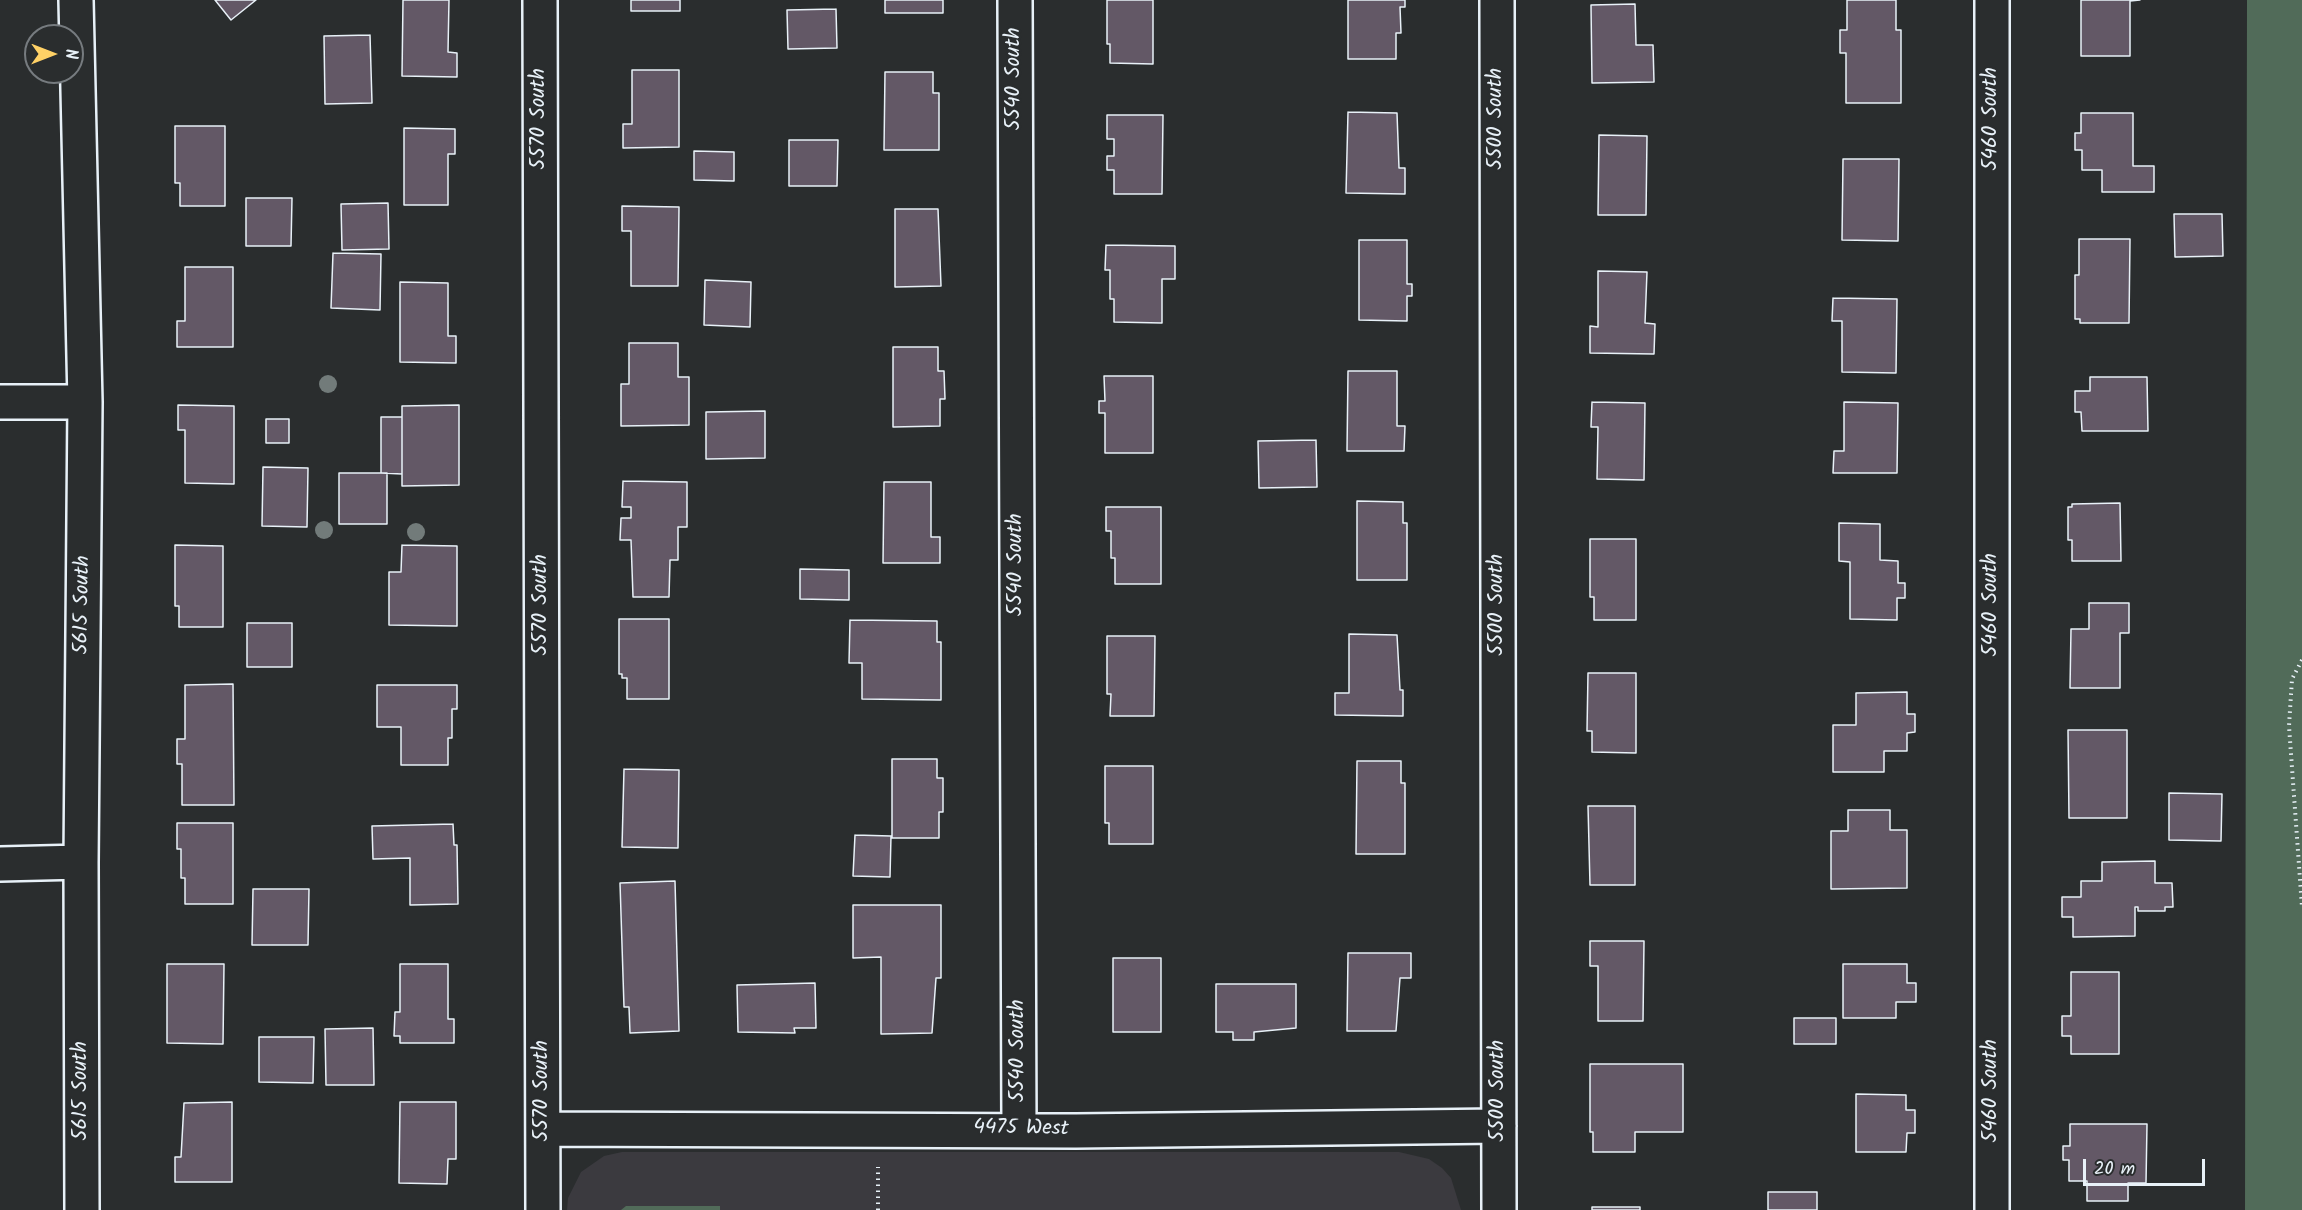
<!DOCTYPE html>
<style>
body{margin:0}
#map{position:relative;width:2302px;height:1210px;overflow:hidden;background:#2a2d2e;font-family:Kalam,sans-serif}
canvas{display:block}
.north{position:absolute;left:24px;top:24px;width:60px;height:60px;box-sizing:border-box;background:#2a2d2e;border:2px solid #767b7f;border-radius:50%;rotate:90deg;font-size:16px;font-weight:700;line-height:24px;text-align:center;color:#e8f1f8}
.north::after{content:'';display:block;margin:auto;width:21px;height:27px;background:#ffd166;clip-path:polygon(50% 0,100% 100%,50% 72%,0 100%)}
.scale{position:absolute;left:2083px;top:1159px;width:122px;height:27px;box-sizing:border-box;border:3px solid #e8f1f8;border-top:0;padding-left:8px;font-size:18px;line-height:21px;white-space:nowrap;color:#e8f1f8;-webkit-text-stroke:4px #2a2d2e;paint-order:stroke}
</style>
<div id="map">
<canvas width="2302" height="1210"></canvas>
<div class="north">N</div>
<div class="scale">20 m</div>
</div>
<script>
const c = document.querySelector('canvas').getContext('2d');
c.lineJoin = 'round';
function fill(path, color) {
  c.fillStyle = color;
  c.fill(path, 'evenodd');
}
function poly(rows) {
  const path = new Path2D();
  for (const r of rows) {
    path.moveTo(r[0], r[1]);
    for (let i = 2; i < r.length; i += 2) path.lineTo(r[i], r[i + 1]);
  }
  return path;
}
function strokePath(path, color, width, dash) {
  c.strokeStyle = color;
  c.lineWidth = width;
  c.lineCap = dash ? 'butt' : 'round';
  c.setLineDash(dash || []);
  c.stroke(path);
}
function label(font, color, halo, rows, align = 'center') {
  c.font = font + ' Kalam,sans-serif';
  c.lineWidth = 4.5;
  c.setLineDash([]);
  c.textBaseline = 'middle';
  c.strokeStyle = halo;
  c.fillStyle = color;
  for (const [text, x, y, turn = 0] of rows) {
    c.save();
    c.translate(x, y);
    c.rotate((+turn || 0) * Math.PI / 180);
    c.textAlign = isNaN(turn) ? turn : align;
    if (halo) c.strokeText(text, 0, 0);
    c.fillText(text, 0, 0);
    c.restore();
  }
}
fill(poly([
 [622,1152,1399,1152,1429,1159,1442,1168,1451,1178,1461,1210,567,1210,568,1198,581,1172,604,1156]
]), '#3b3a3f');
fill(poly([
 [2247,0,2302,0,2302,1210,2245,1210],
 [626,1206,720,1206,720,1210,621,1210]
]), '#516b59');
const building = poly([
 [215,0,256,0,231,20,215,0],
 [403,0,449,0,448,52,457,53,457,77,402,76,403,0],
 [631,0,680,0,680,11,631,11,631,0],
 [885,0,943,0,943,13,885,13,885,0],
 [1107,0,1153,0,1153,64,1110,63,1110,44,1107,44,1107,0],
 [1348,0,1405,0,1405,7,1400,7,1401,33,1396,33,1396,59,1348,59,1348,0],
 [1847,0,1896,0,1896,30,1901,30,1901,103,1846,103,1846,53,1840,53,1840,30,1847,30,1847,0],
 [2081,0,2140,0,2130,1,2130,56,2081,56,2081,0],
 [1635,4,1636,45,1653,45,1654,82,1592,83,1591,5,1635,4],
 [836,9,837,48,788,49,787,10,836,9],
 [370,35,372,103,325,104,324,36,370,35],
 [632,70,679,70,679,147,623,148,623,124,632,124,632,70],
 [885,72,933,72,933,93,939,93,939,150,884,150,885,72],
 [1348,112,1397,113,1399,168,1405,168,1405,194,1346,193,1348,112],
 [2081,113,2133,113,2133,166,2154,166,2154,192,2102,192,2102,170,2082,170,2082,150,2075,150,2075,133,2081,133,2081,113],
 [1107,115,1163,115,1162,194,1114,194,1114,170,1107,170,1107,156,1114,156,1114,139,1107,139,1107,115],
 [175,126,225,126,225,206,180,206,180,183,175,183,175,126],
 [404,128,455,129,455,154,448,154,448,205,404,205,404,128],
 [1599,135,1647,136,1646,215,1598,215,1599,135],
 [789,140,838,140,837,186,789,186,789,140],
 [694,151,734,152,734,181,694,180,694,151],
 [1843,159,1899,159,1898,241,1842,240,1843,159],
 [246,198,292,198,291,246,246,246,246,198],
 [388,203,389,249,342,250,341,204,388,203],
 [622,206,679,207,678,286,631,286,631,231,622,231,622,206],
 [895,209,938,209,941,286,895,287,895,209],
 [2174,214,2222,214,2223,256,2175,257,2174,214],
 [2079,239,2130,239,2129,323,2080,323,2080,319,2075,319,2075,275,2079,275,2079,239],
 [1359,240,1407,240,1407,284,1412,284,1412,296,1407,296,1407,321,1359,320,1359,240],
 [1106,245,1175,246,1175,279,1162,279,1162,323,1114,322,1114,299,1110,299,1110,270,1105,270,1106,245],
 [333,253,381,254,380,310,331,308,333,253],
 [185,267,233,267,233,347,177,347,177,321,185,321,185,267],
 [1598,271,1647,272,1645,323,1655,324,1654,354,1590,353,1590,326,1598,327,1598,271],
 [705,280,751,282,750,327,704,325,705,280],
 [400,282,448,283,448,336,456,336,456,363,400,362,400,282],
 [1833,298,1897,299,1896,373,1842,372,1842,321,1832,321,1833,298],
 [629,343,678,343,678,377,689,377,689,425,621,426,621,384,629,384,629,343],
 [893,347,938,347,938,371,944,371,945,399,940,399,940,426,893,427,893,347],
 [1348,371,1397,371,1397,426,1405,426,1404,451,1347,451,1348,371],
 [1104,376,1153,376,1153,453,1105,453,1105,413,1099,413,1099,401,1105,401,1104,376],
 [2090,377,2147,377,2148,431,2082,431,2081,412,2075,412,2075,391,2090,391,2090,377],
 [1592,402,1645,403,1644,480,1597,479,1598,427,1591,427,1592,402],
 [1844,402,1898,403,1897,473,1833,473,1834,451,1844,451,1844,402],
 [178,405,234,406,234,484,185,483,185,430,178,430,178,405],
 [459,405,459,485,402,486,402,406,459,405],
 [765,411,765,458,706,459,706,412,765,411],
 [381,417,402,417,402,474,381,473,381,417],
 [266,419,289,419,289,443,266,443,266,419],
 [1316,440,1317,487,1259,488,1258,441,1316,440],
 [263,467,308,468,307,527,262,526,263,467],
 [339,473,387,473,387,524,339,524,339,473],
 [623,481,687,482,687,527,678,527,678,560,670,560,669,597,633,597,631,540,620,540,621,518,631,518,631,507,622,507,623,481],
 [884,482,931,482,931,537,940,537,940,563,883,563,884,482],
 [1357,501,1403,502,1403,523,1407,523,1407,580,1357,580,1357,501],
 [2120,503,2121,561,2072,561,2072,540,2068,540,2068,507,2072,507,2072,504,2120,503],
 [1106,507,1161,507,1161,584,1115,584,1115,558,1111,558,1111,531,1106,531,1106,507],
 [1839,523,1880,524,1880,560,1898,561,1898,583,1905,583,1905,598,1897,598,1897,620,1850,619,1850,562,1839,561,1839,523],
 [1590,539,1636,539,1636,620,1594,620,1594,597,1590,597,1590,539],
 [175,545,223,546,223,627,179,627,179,606,175,606,175,545],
 [402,545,457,546,457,626,389,625,389,572,401,572,402,545],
 [800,569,849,570,849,600,800,599,800,569],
 [2089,603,2129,603,2129,633,2120,633,2120,688,2070,688,2071,629,2089,629,2089,603],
 [619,619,669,619,669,699,627,699,627,678,622,678,622,674,619,674,619,619],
 [850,620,937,621,937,642,941,642,941,700,862,699,862,663,849,663,850,620],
 [247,623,292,623,292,667,247,667,247,623],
 [1349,634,1397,635,1400,690,1403,690,1403,716,1335,715,1335,693,1349,693,1349,634],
 [1107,636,1155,636,1154,716,1110,716,1111,694,1107,694,1107,636],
 [1588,673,1636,673,1636,753,1592,752,1592,731,1587,731,1588,673],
 [233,684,234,805,182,805,182,764,177,764,177,739,185,739,185,685,233,684],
 [377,685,457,685,457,709,452,709,452,738,448,738,448,765,401,765,401,727,377,727,377,685],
 [1907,692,1907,714,1915,714,1915,732,1907,733,1907,751,1884,751,1884,772,1833,772,1833,725,1856,725,1856,693,1907,692],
 [2068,730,2127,730,2127,818,2069,818,2068,730],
 [892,759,937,759,937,778,943,778,943,812,939,812,939,838,892,838,892,759],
 [1357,761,1401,761,1401,783,1405,783,1405,854,1356,854,1357,761],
 [1105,766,1153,766,1153,844,1109,844,1109,823,1105,823,1105,766],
 [624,769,679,770,678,848,622,847,624,769],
 [2169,793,2222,794,2221,841,2169,840,2169,793],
 [1588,806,1635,806,1635,885,1590,885,1588,806],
 [1848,810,1890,810,1890,830,1907,830,1907,888,1831,889,1831,831,1848,831,1848,810],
 [177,823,233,823,233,904,185,904,185,878,181,878,181,849,177,849,177,823],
 [453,824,454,845,457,845,458,904,410,905,410,858,373,859,372,826,453,824],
 [855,835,891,836,890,877,853,876,855,835],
 [2155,861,2155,883,2172,883,2173,907,2165,907,2165,911,2138,911,2138,907,2135,907,2135,936,2073,937,2073,917,2062,917,2062,897,2081,897,2081,881,2102,881,2102,862,2155,861],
 [675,881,679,1031,630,1033,629,1007,624,1007,620,883,675,881],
 [253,889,309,889,308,945,252,945,253,889],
 [853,905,941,905,941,978,936,978,932,1033,881,1034,881,957,853,958,853,905],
 [1590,941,1644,941,1643,1021,1598,1021,1598,966,1590,966,1590,941],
 [1348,953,1411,953,1411,978,1400,978,1396,1031,1347,1031,1348,953],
 [1113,958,1161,958,1161,1032,1113,1032,1113,958],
 [167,964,224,964,223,1044,167,1043,167,964],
 [400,964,448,964,448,1019,454,1019,454,1043,400,1043,400,1036,394,1036,395,1012,400,1012,400,964],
 [1843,964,1907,964,1907,983,1916,983,1916,1002,1896,1002,1896,1018,1843,1018,1843,964],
 [2071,972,2119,972,2119,1054,2071,1054,2071,1036,2062,1036,2062,1016,2071,1016,2071,972],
 [815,983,816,1028,794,1028,795,1033,738,1032,737,985,815,983],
 [1216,984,1296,984,1296,1028,1254,1032,1254,1040,1233,1040,1233,1032,1216,1032,1216,984],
 [1794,1018,1836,1018,1836,1044,1794,1044,1794,1018],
 [373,1028,374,1085,326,1085,325,1029,373,1028],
 [259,1037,314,1037,313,1083,259,1082,259,1037],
 [1590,1064,1683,1064,1683,1132,1635,1132,1635,1152,1593,1152,1593,1132,1590,1132,1590,1064],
 [1856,1094,1906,1095,1906,1110,1915,1110,1915,1133,1907,1133,1906,1152,1856,1152,1856,1094],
 [232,1102,232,1182,175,1182,175,1157,181,1157,184,1103,232,1102],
 [400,1102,456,1102,456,1159,448,1159,447,1184,399,1183,400,1102],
 [2070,1124,2147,1124,2146,1183,2128,1183,2128,1201,2087,1201,2087,1181,2069,1181,2069,1160,2063,1160,2063,1146,2070,1146,2070,1124],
 [1768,1192,1817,1192,1817,1210,1768,1210,1768,1192],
 [1592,1207,1640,1207,1640,1210,1592,1210,1592,1207]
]);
fill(building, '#635866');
strokePath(building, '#e8f1f8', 1.5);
const street = poly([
 [76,0,85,402,81,862,82,1210],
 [540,0,543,1210],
 [1015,0,1019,1129],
 [1497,0,1499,1210],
 [1992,0,1992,1210],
 [0,402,85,402],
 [0,864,81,862],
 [543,1129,1076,1131,1499,1126]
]);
strokePath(street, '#e8f1f8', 38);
strokePath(poly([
 [2302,660,2292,679,2289,726,2302,907],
 [878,1210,878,1167]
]), '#e8f1f8', 4, [1.5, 4.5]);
strokePath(street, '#2a2d2e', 33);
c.fillStyle = '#727b7a';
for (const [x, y] of [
 [328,384],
 [324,530],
 [416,532]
]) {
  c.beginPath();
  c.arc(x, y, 9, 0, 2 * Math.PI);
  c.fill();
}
label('21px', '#e8f1f8', '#2a2d2e', [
 ["5540 South",1015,79,-90],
 ["5570 South",540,119,-90],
 ["5500 South",1497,119,-90],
 ["5460 South",1992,119,-90],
 ["5540 South",1017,565,-90],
 ["5615 South",84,605,-89],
 ["5570 South",542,605,-90],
 ["5500 South",1498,605,-90],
 ["5460 South",1992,605,-90],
 ["5540 South",1019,1051,-90],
 ["5615 South",82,1091,-90],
 ["5570 South",543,1091,-90],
 ["5500 South",1499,1091,-90],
 ["5460 South",1992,1091,-90],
 ["4475 West",1021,1130,1]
]);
</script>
